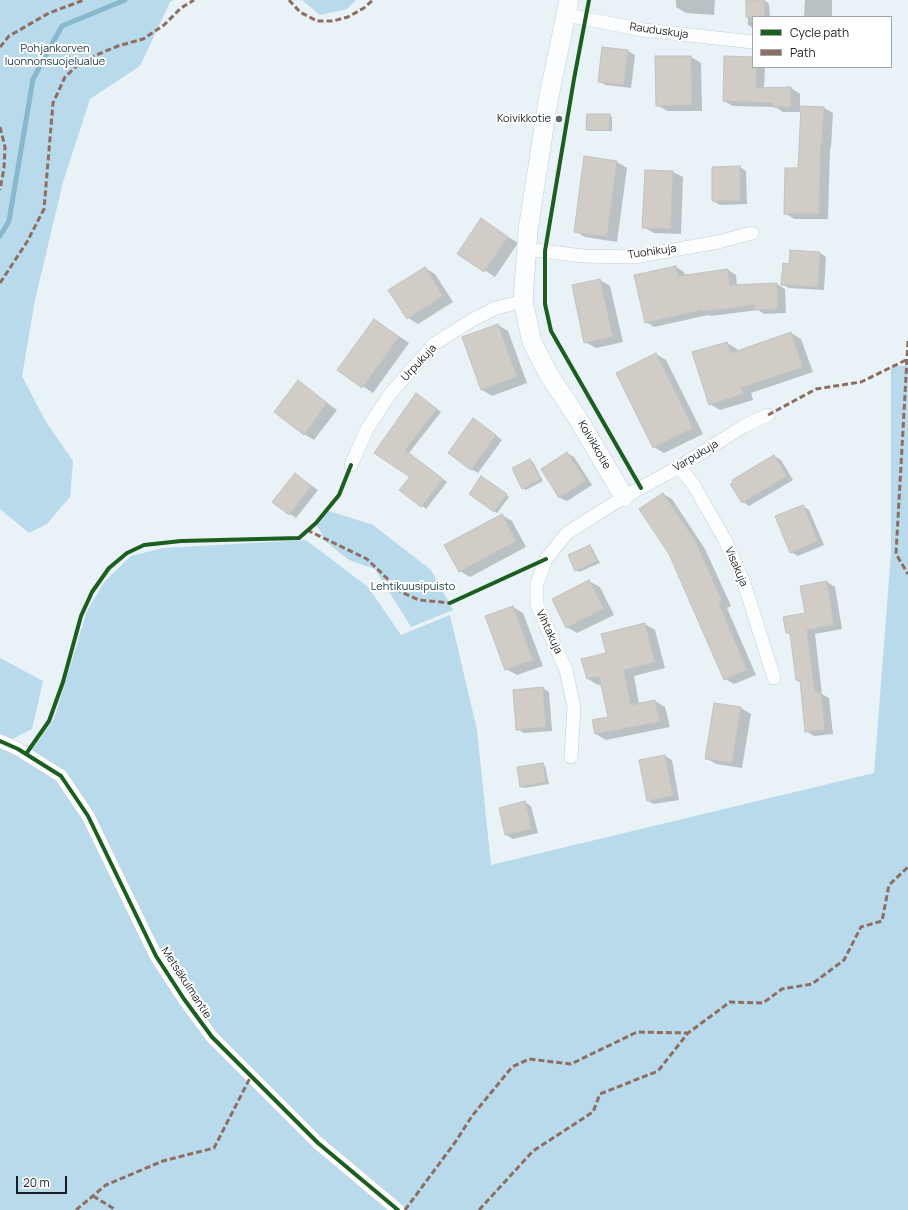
<!DOCTYPE html>
<meta charset="utf-8">
<style>
body{margin:0}
#map{position:relative;width:908px;height:1210px;overflow:hidden;background:#e9f2f6;font-family:Manrope,sans-serif}
canvas{display:block}
.legend{position:absolute;left:752px;top:16px;width:140px;height:52px;box-sizing:border-box;background:#fff;border:1px solid #a3a5a6;margin:0;padding:5px 7px;list-style:none;font-size:12px;color:#181e21}
.legend li{display:flex;align-items:center;gap:8px;height:20px}
.legend b{width:20px;border:1px solid #a3a5a6}
.scale{position:absolute;left:16px;top:1176px;width:51px;height:18px;box-sizing:border-box;border:2px solid #181e21;border-top:0;padding-left:5px;font-size:12px;line-height:14px;white-space:nowrap;color:#181e21;-webkit-text-stroke:3px #fff;paint-order:stroke}
</style>
<div id="map">
<canvas width="908" height="1210"></canvas>
<ul class="legend">
<li><b style="height:5px;background:#1b5e20"></b>Cycle path</li>
<li><b style="height:5px;background:#8d6e63"></b>Path</li>
</ul>
<div class="scale">20 m</div>
</div>
<script>
const c = document.querySelector('canvas').getContext('2d');
c.lineJoin = 'round';
function fill(path, color) {
  c.fillStyle = color;
  c.fill(path, 'evenodd');
}
function poly(rows) {
  const path = new Path2D();
  for (const r of rows) {
    path.moveTo(r[0], r[1]);
    for (let i = 2; i < r.length; i += 2) path.lineTo(r[i], r[i + 1]);
  }
  return path;
}
function strokePath(path, color, width, dash) {
  c.strokeStyle = color;
  c.lineWidth = width;
  c.lineCap = dash ? 'butt' : 'round';
  c.setLineDash(dash || []);
  c.stroke(path);
}
function label(font, color, halo, rows, align = 'center') {
  c.font = font + ' Manrope,sans-serif';
  c.lineWidth = 4;
  c.setLineDash([]);
  c.textBaseline = 'middle';
  c.strokeStyle = halo;
  c.fillStyle = color;
  for (const [text, x, y, turn = 0] of rows) {
    c.save();
    c.translate(x, y);
    c.rotate((+turn || 0) * Math.PI / 180);
    c.textAlign = isNaN(turn) ? turn : align;
    if (halo) c.strokeText(text, 0, 0);
    c.fillText(text, 0, 0);
    c.restore();
  }
}
fill(poly([
 [0,0,174,0,170,2,140,66,90,99,63,182,35,300,22,376,46,422,73,461,70,497,47,524,29,533,0,509],
 [302,0,356,0,347,9,320,15],
 [908,365,908,1210,0,1210,0,747,26,758,54,719,87,611,105,581,131,556,163,548,306,540,368,587,401,635,450,615,477,730,491,865,874,773,891,554,891,367],
 [326,510,373,525,431,570,453,610,411,627,375,569,349,560,326,542,316,523],
 [0,658,43,681,32,729,4,743,0,741]
]), '#b8daea');
fill(poly([
 [676,0,715,0,714,15,686,13,676,7],
 [747,0,764,0,769,4,770,17,753,17,753,28,748,25],
 [805,0,832,0,832,17,804,17],
 [603,48,628,51,635,55,631,88,605,85,599,81],
 [691,57,701,63,702,111,667,111,657,105],
 [753,58,753,67,765,67,764,89,791,88,800,94,800,112,783,112,775,107,733,106,724,101],
 [824,108,833,113,831,148,830,148,828,219,794,219,785,213,799,169],
 [609,115,612,117,612,131,590,131,587,129],
 [585,157,617,162,627,168,617,242,585,237,575,231],
 [740,167,746,171,747,204,720,205,713,201],
 [673,172,683,177,681,234,654,233,643,227],
 [491,226,518,243,495,277,459,253],
 [820,253,826,257,824,290,789,288,782,284,790,265],
 [676,267,684,272,685,276,728,270,736,275,737,286,777,284,785,289,786,313,764,314,758,310,711,316,708,315,654,327,646,322],
 [425,268,435,274,453,302,418,324,408,318],
 [600,280,610,286,623,342,596,348,585,342],
 [375,320,409,343,373,393,338,370],
 [498,325,508,331,527,383,492,396,482,390],
 [791,333,801,339,813,372,751,393,753,400,720,410,710,404,727,343,737,349,738,352],
 [656,354,666,360,703,434,664,453,654,447],
 [298,382,337,410,314,440,304,434],
 [421,397,441,412,409,453,447,482,426,509,401,490,411,476,376,453],
 [480,423,502,440,478,473,471,469],
 [567,453,574,457,592,485,567,501,560,498,542,469],
 [774,456,781,460,793,480,749,506,743,502],
 [530,460,533,462,543,481,526,490,523,488],
 [295,474,318,490,296,518,290,514],
 [485,479,509,497,497,513,494,511],
 [663,494,672,499,705,549,731,606,727,608,756,675,734,684,725,679,670,554],
 [803,506,809,510,824,545,798,556,791,552],
 [502,515,512,521,526,547,470,577,460,571],
 [589,546,592,548,600,563,579,572,576,570],
 [589,581,600,587,614,615,577,633,567,627],
 [827,582,835,587,842,629,815,634,822,694,829,698,833,734,814,736,806,731,802,683,796,680,791,635,787,633,806,614],
 [513,607,523,613,543,666,517,675,506,669],
 [645,624,655,630,665,668,634,676,639,704,655,701,665,707,670,727,606,740,596,734,593,721,609,718,602,684,598,685,588,679,607,653],
 [543,688,549,692,552,731,524,733,517,729],
 [741,708,751,714,742,768,716,764,706,758],
 [665,756,672,760,679,800,654,804,648,801],
 [542,764,545,766,549,784,524,788,521,786],
 [525,802,531,806,538,833,513,839,506,835,500,808]
]), '#0003');
strokePath(poly([
 [0,236,9,221,33,79,62,26,125,0]
]), '#88b8cd', 5);
const building = poly([
 [746,0,764,0,765,17,746,17,746,0],
 [602,47,628,50,624,85,598,82,602,47],
 [655,56,691,56,692,105,656,106,655,56],
 [724,56,753,57,753,67,756,67,756,88,791,87,791,107,773,107,773,103,723,101,724,56],
 [801,106,824,107,822,144,821,144,819,214,784,214,785,168,798,168,801,106],
 [587,114,610,114,609,130,586,130,587,114],
 [584,156,617,161,607,237,574,232,584,156],
 [740,166,740,201,712,201,712,167,740,166],
 [645,170,673,171,671,229,642,228,645,170],
 [481,218,508,237,484,272,457,254,481,218],
 [790,250,820,252,818,287,781,285,783,263,789,264,790,250],
 [676,266,678,276,728,269,730,285,777,283,778,309,755,310,755,305,702,312,702,310,645,323,634,275,676,266],
 [425,267,443,296,407,319,388,290,425,267],
 [600,279,613,337,584,343,572,285,600,279],
 [374,319,399,337,362,388,337,370,374,319],
 [498,324,517,377,481,390,462,337,498,324],
 [791,332,803,367,741,388,743,394,709,405,692,352,727,342,731,353,791,332],
 [656,353,693,428,653,448,616,373,656,353],
 [298,380,327,403,304,435,274,412,298,380],
 [416,393,437,409,405,450,443,479,421,507,399,490,410,477,374,453,416,393],
 [473,418,496,435,471,470,448,453,473,418],
 [567,452,586,481,559,498,541,469,567,452],
 [774,455,787,476,742,503,730,484,733,483,732,480,774,455],
 [530,459,541,479,522,489,512,468,530,459],
 [295,473,311,486,289,515,272,502,295,473],
 [481,476,507,494,494,512,469,494,481,476],
 [663,493,696,542,722,601,719,603,747,670,724,680,669,554,639,509,663,493],
 [803,505,818,541,790,553,775,516,803,505],
 [502,514,516,541,459,572,444,545,502,514],
 [590,545,597,561,575,571,568,555,590,545],
 [589,580,604,609,566,628,552,599,589,580],
 [827,581,834,625,807,630,815,692,821,692,825,730,805,732,800,680,796,680,790,633,786,633,783,617,805,613,800,586,827,581],
 [513,606,533,660,505,670,485,616,513,606],
 [645,623,655,662,624,670,631,705,655,700,660,722,595,734,592,720,608,717,599,676,587,679,581,659,606,653,601,634,645,623],
 [543,687,546,727,516,730,513,690,543,687],
 [714,703,741,707,732,763,705,759,714,703],
 [665,755,673,796,647,801,639,760,665,755],
 [543,763,546,782,520,787,517,767,543,763],
 [525,801,532,829,505,835,499,808,525,801]
]);
fill(building, '#d1cdc6');
strokePath(building, '#c0c2c1', 1);
const street = poly([
 [566,15,644,30,753,42],
 [526,249,583,256,634,257,718,242,752,233],
 [351,465,367,429,390,394,434,344,474,319,496,308,523,301],
 [679,467,693,484,725,540,744,583,774,678],
 [0,741,18,749,61,776,88,816,156,956,184,999,212,1037,318,1143,398,1210],
 [571,757,574,707,566,670,537,605,537,584,546,559,567,533,624,497,679,467,744,426,768,415]
]);
const secondary = poly([
 [569,0,548,101,528,230,523,301,532,342,549,375,577,417,624,497]
]);
strokePath(street, '#c6cdd1', 14);
strokePath(secondary, '#c6cdd1', 20);
strokePath(street, '#fcfdfe', 13);
strokePath(secondary, '#fcfdfe', 19);
strokePath(poly([
 [289,0,300,12,317,21,333,21,348,17,364,8,373,0],
 [0,47,9,36,49,13,84,0],
 [0,127,5,147,4,168,0,190],
 [0,283,27,242,44,209,53,103,65,77,82,61,118,46,143,39,164,25,181,8,194,0],
 [908,341,896,554,908,574],
 [768,415,816,389,861,382,906,360],
 [307,530,367,559,401,592,419,600,450,603],
 [93,1196,116,1210],
 [76,1210,106,1185,163,1161,214,1148,251,1076],
 [405,1210,456,1141,472,1116,512,1067,529,1059,571,1064,637,1032,688,1033],
 [479,1210,533,1151,593,1112,600,1094,658,1071,688,1033,730,1002,763,1003,782,989,812,984,844,960,861,927,882,921,889,885,908,867]
]), '#8d6e63', 3, [6, 3]);
strokePath(poly([
 [589,0,574,79,545,251,545,304,551,331,641,488],
 [450,603,546,559],
 [0,741,18,749,61,776,88,816,156,956,184,999,212,1037,318,1143,398,1210],
 [26,754,49,721,63,682,81,616,92,592,109,568,127,553,144,545,181,541,299,538,316,523,339,495,351,465]
]), '#1b5e20', 4);
for (const [x, y, r, color] of [
 [559,119,4,"#61686c"]
]) {
  const dot = new Path2D();
  dot.arc(x, y, r, 0, 2 * Math.PI);
  c.fillStyle = color;
  c.fill(dot);
  strokePath(dot, '#fff', 1.5);
}
label('11px', '#181e21', '#fff', [
 ["Rauduskuja",659,31,8],
 ["Tuohikuja",652,252,-8],
 ["Urpukuja",419,363,-47],
 ["Koivikkotie",594,445,60],
 ["Varpukuja",696,456,-31],
 ["Visakuja",736,567,67],
 ["Vihtakuja",549,632,65],
 ["Metsäkulmantie",186,983,57]
]);
label('11px', '#173643', '#fff', [
 ["Pohjankorven",55,49],
 ["luonnonsuojelualue",55,62],
 ["Lehtikuusipuisto",413,587]
]);
label('11px', '#181e21', '#fff', [
 ["Koivikkotie",551,119]
], 'right');
</script>
